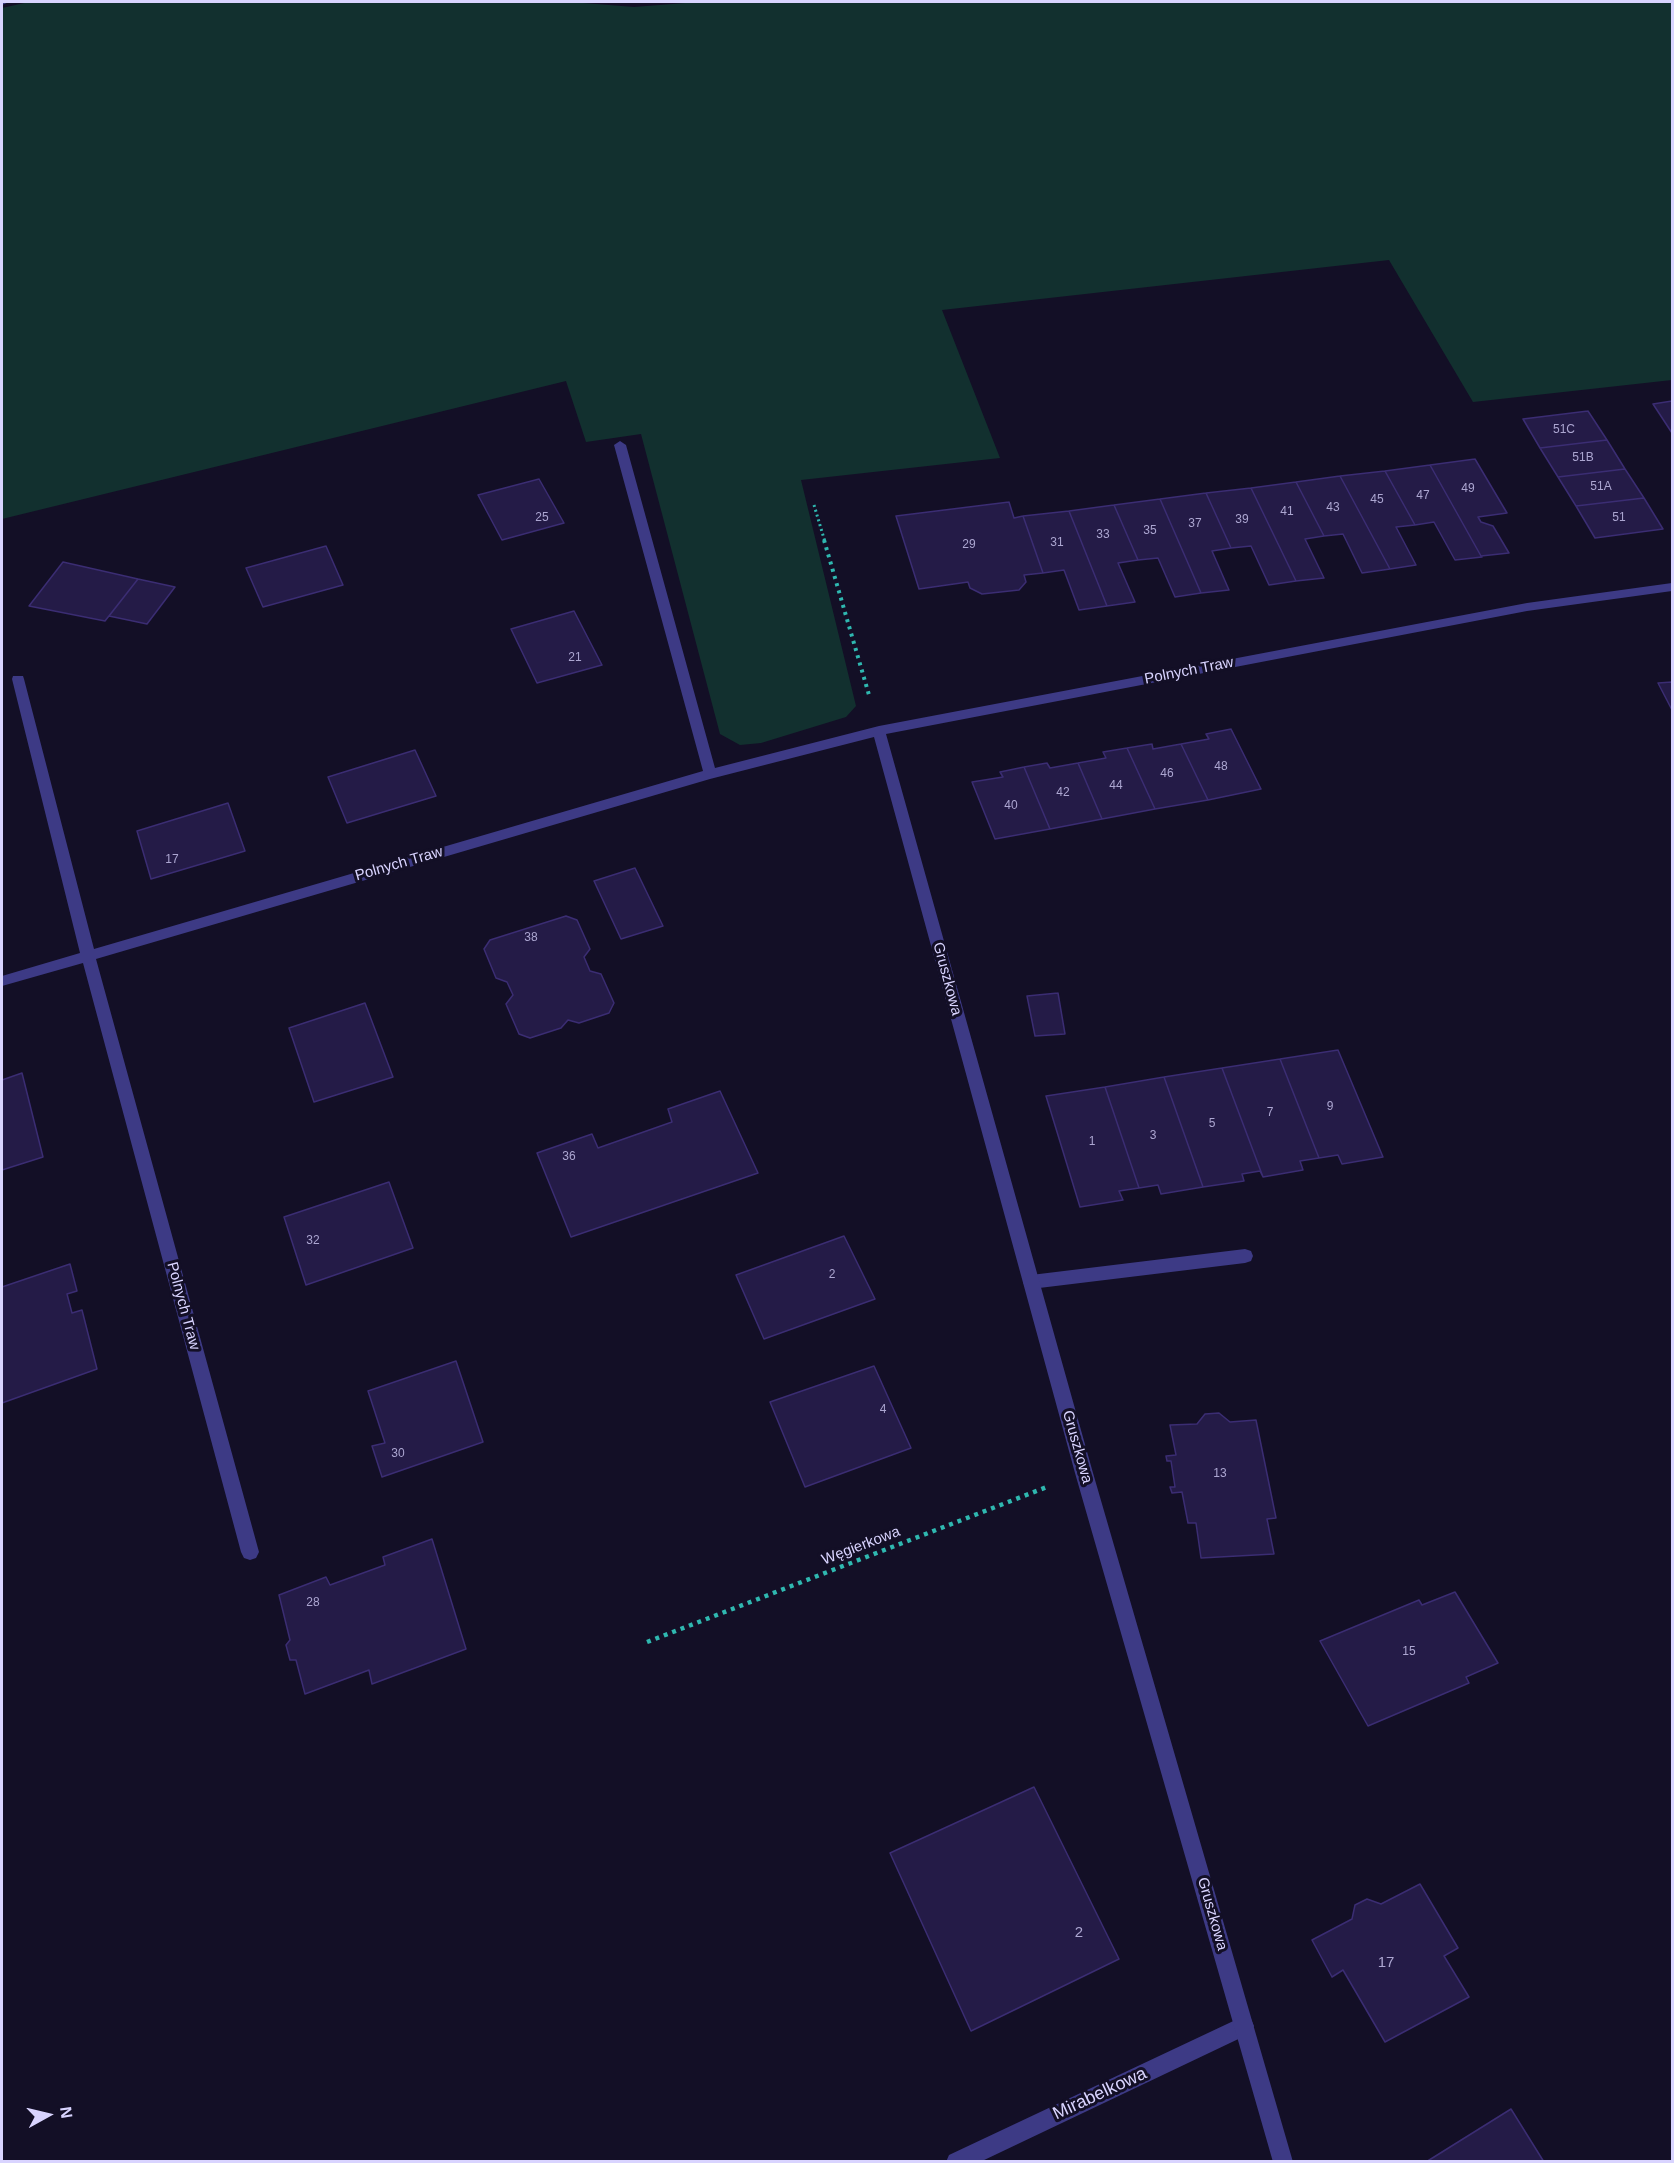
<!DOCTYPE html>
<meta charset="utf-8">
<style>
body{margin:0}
#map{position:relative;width:1674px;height:2163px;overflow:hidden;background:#130f26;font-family:Arial,sans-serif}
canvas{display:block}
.frame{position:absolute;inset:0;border:3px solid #d9d4ff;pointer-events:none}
.north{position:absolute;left:18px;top:2085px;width:60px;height:60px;-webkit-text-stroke:4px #130f26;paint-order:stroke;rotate:82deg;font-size:16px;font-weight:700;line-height:24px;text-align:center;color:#d9d4ff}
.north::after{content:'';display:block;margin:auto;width:21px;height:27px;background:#d9d4ff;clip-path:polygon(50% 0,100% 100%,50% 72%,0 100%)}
</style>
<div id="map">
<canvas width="1674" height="2163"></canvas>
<div class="frame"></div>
<div class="north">N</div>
</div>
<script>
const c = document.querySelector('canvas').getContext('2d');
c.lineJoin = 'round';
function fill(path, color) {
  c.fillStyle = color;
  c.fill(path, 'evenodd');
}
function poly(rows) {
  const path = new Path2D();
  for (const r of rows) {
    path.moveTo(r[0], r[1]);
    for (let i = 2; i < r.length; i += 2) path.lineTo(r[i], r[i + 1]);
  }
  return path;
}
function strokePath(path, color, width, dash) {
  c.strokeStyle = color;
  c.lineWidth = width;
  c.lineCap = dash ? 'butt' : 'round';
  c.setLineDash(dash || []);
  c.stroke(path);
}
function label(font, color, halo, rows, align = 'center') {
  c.font = font + ' Arial,sans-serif';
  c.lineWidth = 6;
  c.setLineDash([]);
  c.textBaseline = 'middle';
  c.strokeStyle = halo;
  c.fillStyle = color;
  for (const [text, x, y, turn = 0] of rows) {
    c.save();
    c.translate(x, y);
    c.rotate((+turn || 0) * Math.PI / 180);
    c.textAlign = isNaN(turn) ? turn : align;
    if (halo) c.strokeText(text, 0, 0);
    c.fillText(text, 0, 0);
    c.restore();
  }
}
fill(poly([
 [29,2,571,2,634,7,698,2,1672,2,1672,380,1473,402,1389,260,942,310,1000,458,801,480,856,706,846,717,761,743,740,745,720,734,641,434,586,442,566,381,2,519,2,8]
]), '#12302f');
const building = poly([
 [1672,401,1672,433,1653,404,1672,401],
 [1588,411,1607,440,1540,448,1523,419,1588,411],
 [1607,440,1625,469,1558,477,1540,448,1607,440],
 [1475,459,1507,513,1478,517,1481,522,1493,526,1509,553,1481,556,1430,465,1475,459],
 [1430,465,1481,556,1482,557,1455,560,1434,522,1415,525,1385,471,1430,465],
 [1625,469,1644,498,1576,506,1558,477,1625,469],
 [1385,471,1415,525,1396,527,1416,565,1390,569,1340,476,1385,471],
 [1340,476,1390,569,1362,573,1343,534,1324,536,1296,482,1340,476],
 [539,479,564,523,502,540,478,495,539,479],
 [1296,482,1324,536,1305,539,1324,578,1296,581,1251,488,1296,482],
 [1251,488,1296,581,1269,585,1251,546,1231,548,1206,493,1251,488],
 [1206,493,1231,548,1212,551,1229,590,1201,593,1160,499,1206,493],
 [1644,498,1663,529,1595,538,1576,506,1644,498],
 [1160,499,1201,593,1175,597,1158,558,1138,560,1114,505,1160,499],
 [1009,502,1014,518,1023,516,1043,573,1024,575,1026,582,1019,590,982,594,970,588,968,582,919,589,896,516,1009,502],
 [1114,505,1138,560,1118,563,1135,602,1107,606,1069,511,1114,505],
 [1069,511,1107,606,1079,610,1064,570,1043,573,1023,516,1069,511],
 [326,546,343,585,263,607,246,568,326,546],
 [63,562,138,579,105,621,29,606,63,562],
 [138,579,175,587,147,624,109,616,138,579],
 [574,611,602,665,537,683,511,629,574,611],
 [1672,682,1672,710,1658,683,1672,682],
 [1231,729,1261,789,1208,800,1181,744,1209,739,1206,734,1231,729],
 [1152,744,1153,749,1181,744,1208,800,1155,809,1127,748,1152,744],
 [1127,748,1155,809,1102,819,1078,763,1106,758,1103,752,1127,748],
 [415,750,436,796,347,823,328,777,415,750],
 [1047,763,1050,768,1078,763,1102,819,1050,829,1024,767,1047,763],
 [1024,767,1050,829,995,839,972,782,1003,777,1000,772,1024,767],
 [228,803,245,851,151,879,137,831,228,803],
 [635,868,663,926,621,939,594,881,635,868],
 [566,916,577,920,590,949,584,957,590,971,601,974,614,1003,609,1013,579,1023,568,1020,561,1028,530,1038,519,1034,506,1004,513,995,507,982,496,978,484,949,490,940,566,916],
 [1058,993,1065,1034,1035,1036,1027,996,1058,993],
 [365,1003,393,1077,314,1102,289,1028,365,1003],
 [1338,1050,1383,1157,1342,1164,1338,1155,1319,1158,1280,1059,1338,1050],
 [1280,1059,1319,1158,1300,1161,1303,1170,1263,1177,1222,1068,1280,1059],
 [1222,1068,1263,1177,1260,1171,1242,1174,1244,1181,1203,1187,1164,1077,1222,1068],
 [22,1073,43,1157,2,1170,2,1080,22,1073],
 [1164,1077,1203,1187,1161,1194,1158,1185,1139,1188,1105,1087,1164,1077],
 [1105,1087,1139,1188,1119,1191,1123,1200,1080,1207,1046,1096,1105,1087],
 [720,1091,758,1173,571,1237,537,1153,592,1134,598,1148,672,1122,668,1109,720,1091],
 [389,1182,413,1248,306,1285,284,1217,389,1182],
 [844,1236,875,1299,764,1339,736,1275,844,1236],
 [70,1264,77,1291,67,1294,72,1313,82,1310,97,1369,2,1403,2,1287,70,1264],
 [456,1361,483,1442,382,1477,372,1446,385,1443,368,1391,456,1361],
 [874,1366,911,1448,805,1487,770,1402,874,1366],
 [1219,1413,1230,1422,1256,1420,1276,1518,1267,1519,1274,1554,1201,1558,1196,1523,1188,1523,1182,1492,1172,1493,1170,1487,1175,1487,1171,1461,1167,1461,1166,1456,1176,1455,1170,1425,1197,1424,1205,1414,1219,1413],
 [432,1539,466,1649,372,1684,369,1670,305,1694,296,1660,290,1660,286,1645,290,1640,279,1595,326,1577,330,1585,385,1565,383,1557,432,1539],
 [1455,1592,1498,1663,1466,1677,1469,1683,1368,1726,1320,1641,1419,1600,1422,1605,1455,1592],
 [1034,1787,1119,1959,971,2031,890,1853,1034,1787],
 [1420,1884,1458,1948,1444,1956,1469,1997,1385,2042,1343,1970,1332,1977,1312,1940,1352,1919,1355,1905,1367,1899,1381,1904,1420,1884],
 [1511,2109,1544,2162,1426,2162,1511,2109]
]);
fill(building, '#241b47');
strokePath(building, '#3b2d73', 1.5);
strokePath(poly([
 [814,505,825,542]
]), '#2fb8b0', 3, [2, 3]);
strokePath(poly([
 [824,540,869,695]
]), '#2fb8b0', 4, [3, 4.5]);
strokePath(poly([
 [647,1642,1047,1487]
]), '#2fb8b0', 4.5, [4, 5]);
fill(poly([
 [2,2,9,2,2,5,2,2],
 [1245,1249,1251,1251,1253,1256,1251,1261,1245,1263,1031,1289,1025,1287,1023,1282,1025,1277,1031,1275,1245,1249],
 [1244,2016,1251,2019,1254,2026,1251,2033,980,2162,946,2162,949,2155,1244,2016]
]), '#3d3a85');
fill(poly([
 [620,441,626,445,715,768,879,726,1527,603,1672,583,1672,591,1527,611,886,734,1093,1473,1293,2162,1273,2162,1075,1473,874,737,710,779,96,959,259,1552,256,1558,250,1560,244,1558,241,1552,83,963,2,986,2,976,80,953,12,679,13,676,23,676,24,679,94,949,703,771,614,445,620,441]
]), '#3d3a85');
label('12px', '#aca6d1', null, [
 ["51C",1564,430],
 ["51B",1583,458],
 ["51A",1601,487],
 ["49",1468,489],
 ["47",1423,496],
 ["45",1377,500],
 ["43",1333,508],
 ["41",1287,512],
 ["25",542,518],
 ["51",1619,518],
 ["39",1242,520],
 ["37",1195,524],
 ["35",1150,531],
 ["33",1103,535],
 ["31",1057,543],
 ["29",969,545],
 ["21",575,658],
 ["48",1221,767],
 ["46",1167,774],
 ["44",1116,786],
 ["42",1063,793],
 ["40",1011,806],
 ["17",172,860],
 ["38",531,938],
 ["9",1330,1107],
 ["7",1270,1113],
 ["5",1212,1124],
 ["3",1153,1136],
 ["1",1092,1142],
 ["36",569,1157],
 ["32",313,1241],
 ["2",832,1275],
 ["4",883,1410],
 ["30",398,1454],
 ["13",1220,1474],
 ["28",313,1603],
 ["15",1409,1652]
]);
label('15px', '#d9d4ff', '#130f26', [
 ["Polnych Traw",1189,671,-11],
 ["Polnych Traw",399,864,-16],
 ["Gruszkowa",947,979,75],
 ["Polnych Traw",183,1306,75],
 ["Gruszkowa",1077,1447,74],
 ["Węgierkowa",861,1546,-21],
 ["Gruszkowa",1212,1914,74]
]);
label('15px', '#aca6d1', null, [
 ["2",1079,1933],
 ["17",1386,1963]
]);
label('18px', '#d9d4ff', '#130f26', [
 ["Mirabelkowa",1100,2094,-25]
]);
</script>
